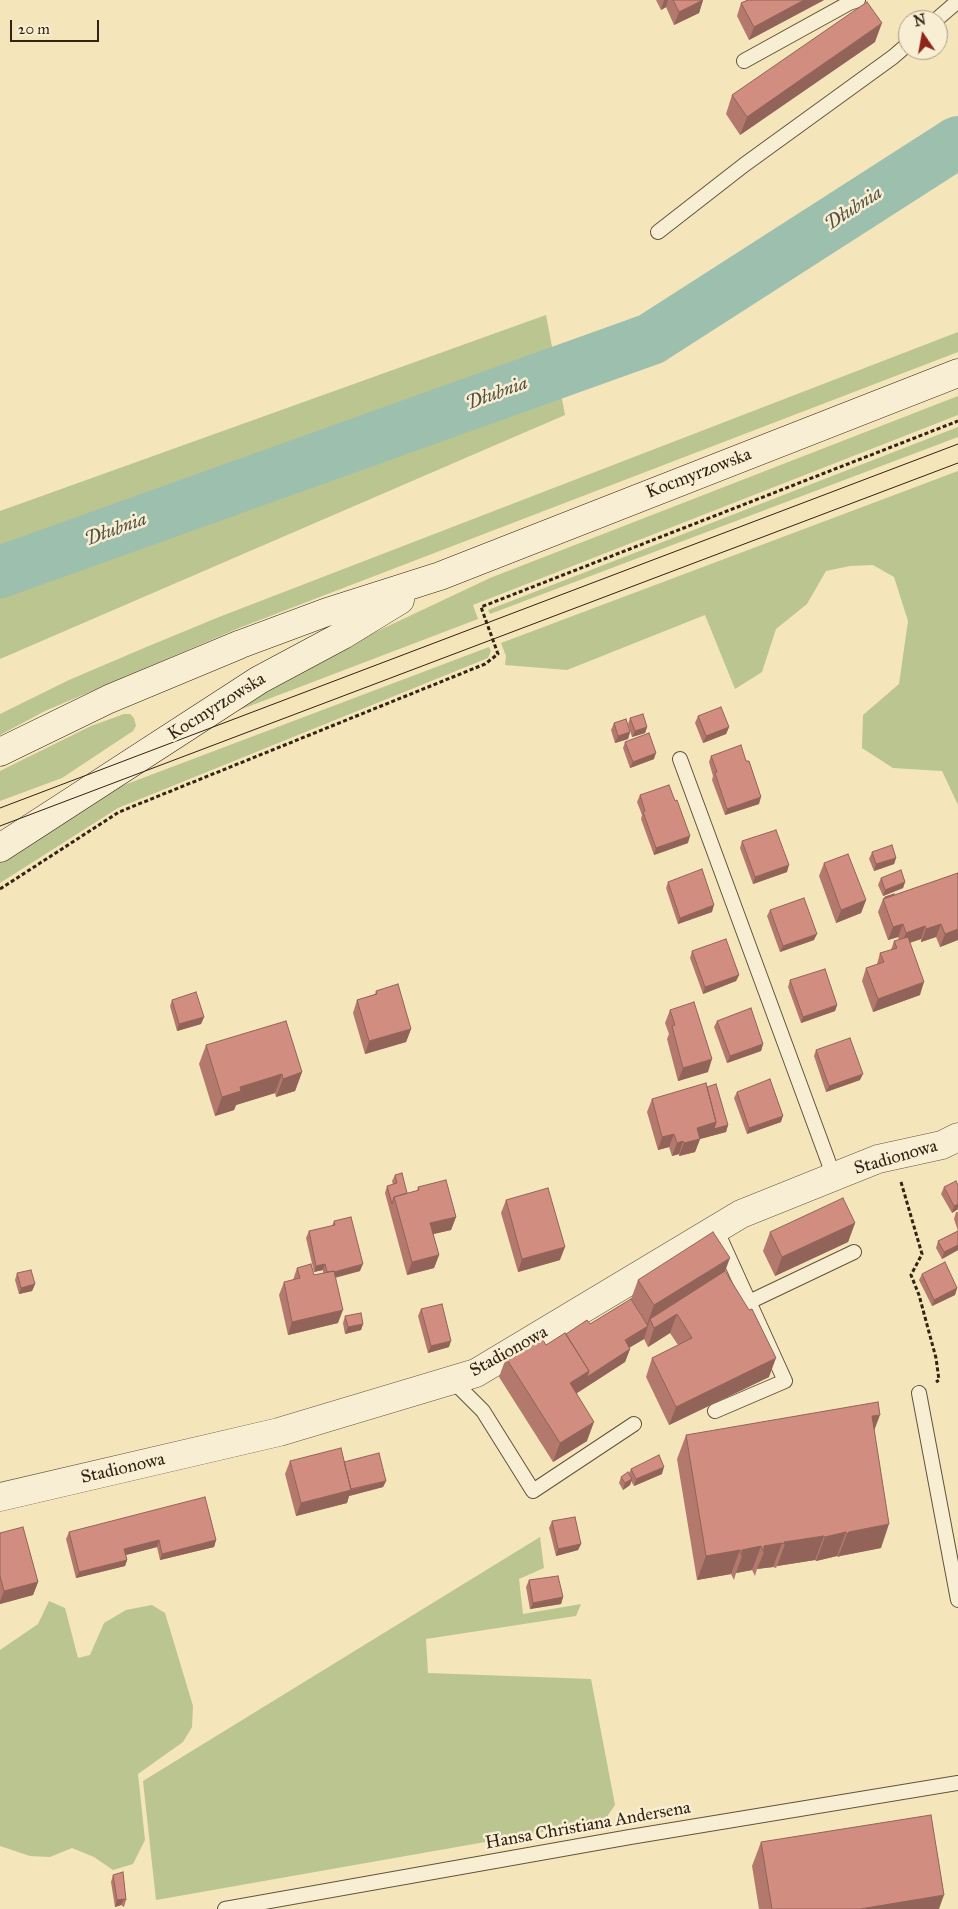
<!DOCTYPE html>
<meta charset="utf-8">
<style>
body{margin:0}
#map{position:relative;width:958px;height:1909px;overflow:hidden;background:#f4e5bb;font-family:"IM FELL Great Primer",serif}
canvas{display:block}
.north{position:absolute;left:898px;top:10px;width:50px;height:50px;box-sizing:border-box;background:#f8eed3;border:1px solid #a99d86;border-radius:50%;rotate:348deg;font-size:14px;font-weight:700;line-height:20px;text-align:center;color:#322313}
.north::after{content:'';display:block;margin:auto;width:18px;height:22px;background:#8f2418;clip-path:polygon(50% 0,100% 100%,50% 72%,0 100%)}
.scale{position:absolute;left:10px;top:20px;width:89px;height:22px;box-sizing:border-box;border:2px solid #322313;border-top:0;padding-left:6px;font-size:15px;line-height:18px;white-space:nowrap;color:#322313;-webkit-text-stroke:4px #f8eed3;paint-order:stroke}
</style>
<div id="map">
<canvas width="958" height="1909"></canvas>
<div class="north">N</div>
<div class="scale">20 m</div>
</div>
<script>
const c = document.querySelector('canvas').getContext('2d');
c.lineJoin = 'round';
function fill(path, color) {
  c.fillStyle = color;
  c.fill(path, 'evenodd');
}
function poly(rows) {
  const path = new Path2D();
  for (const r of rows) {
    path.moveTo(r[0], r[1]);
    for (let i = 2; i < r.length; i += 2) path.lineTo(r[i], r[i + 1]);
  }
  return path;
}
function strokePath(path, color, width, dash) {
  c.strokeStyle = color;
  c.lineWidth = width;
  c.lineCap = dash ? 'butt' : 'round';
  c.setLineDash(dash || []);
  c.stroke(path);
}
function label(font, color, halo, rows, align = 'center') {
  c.font = font + ' "IM FELL Great Primer",serif';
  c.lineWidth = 5;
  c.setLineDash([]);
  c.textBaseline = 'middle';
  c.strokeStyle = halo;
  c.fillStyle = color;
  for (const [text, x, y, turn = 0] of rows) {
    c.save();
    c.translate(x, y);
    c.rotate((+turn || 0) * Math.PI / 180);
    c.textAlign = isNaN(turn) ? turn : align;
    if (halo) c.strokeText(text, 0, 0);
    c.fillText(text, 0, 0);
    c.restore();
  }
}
fill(poly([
 [546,315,565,415,0,659,0,511],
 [958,332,958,352,239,628,45,711,0,735,0,714,69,680,144,648,219,617],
 [958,396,958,415,473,605,478,619,221,717,348,645,490,578],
 [958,427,958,437,490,614,488,610],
 [958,471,958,805,942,771,893,768,862,748,863,715,899,684,908,621,894,577,873,565,850,566,826,571,807,604,776,629,762,672,735,689,705,615,567,670,505,665,506,656,501,643],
 [489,647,491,651,488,658,118,808,0,883,0,861,103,793],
 [124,714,130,714,134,718,136,726,133,731,62,778,0,801,0,771,91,726],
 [540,1537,544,1568,519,1579,523,1614,581,1604,576,1616,426,1639,428,1673,591,1679,615,1805,606,1818,593,1823,156,1900,143,1781],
 [49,1601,65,1608,78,1658,90,1655,104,1623,126,1610,152,1605,165,1613,193,1706,192,1727,183,1742,138,1774,145,1840,133,1864,113,1870,94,1857,72,1848,50,1857,30,1856,0,1846,0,1650,38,1624]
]), '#bbc590');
strokePath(poly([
 [0,572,651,339,958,142]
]), '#9cbfae', 52);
const service = poly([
 [936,20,958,1],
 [744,61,849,3,858,0],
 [658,232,744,165,893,57,908,44],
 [680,759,834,1177],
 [749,1302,854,1252],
 [452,1380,483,1411,533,1491,634,1424],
 [919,1393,958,1600],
 [715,1411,785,1381,716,1229],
 [225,1909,630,1837,958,1783]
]);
const minor = poly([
 [0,1497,279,1432,476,1373,741,1214,878,1159,942,1145,958,1137]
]);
const secondary = poly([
 [0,752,109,699,241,644,327,612,440,576,958,373],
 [0,848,259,680,343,635,400,600]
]);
strokePath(service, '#62543d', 16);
strokePath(minor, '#62543d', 29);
strokePath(secondary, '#322313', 29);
strokePath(poly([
 [0,889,119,812,485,664,498,654,481,607,958,421],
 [901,1182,922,1254,911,1275,919,1295,936,1358,939,1380,936,1382]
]), '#322313', 3, [4, 2.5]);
strokePath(service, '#f8eed3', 14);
strokePath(minor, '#f8eed3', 28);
strokePath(secondary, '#f8eed3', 28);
strokePath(poly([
 [0,808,958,444],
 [0,826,958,463]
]), '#322313', 1);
fill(poly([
 [656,0,703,0,699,13,674,25,666,7,661,10],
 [748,0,824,0,749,40,737,16,741,3],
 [875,42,740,135,726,114,732,95],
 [698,716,729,727,726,734,703,743,695,723],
 [630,718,647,727,645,733,632,737,628,724],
 [614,723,630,732,628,739,615,743,611,730],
 [625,742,654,759,630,768,623,748],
 [711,756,759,804,725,815,712,780,713,776,709,762],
 [640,795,688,843,654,855,641,819,642,815,637,802],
 [742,841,787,872,753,884,740,848],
 [872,852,896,858,894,864,874,871,869,859],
 [824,863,866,900,861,913,836,923,819,876],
 [958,873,958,940,940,947,936,937,921,942,921,939,910,943,920,995,873,1012,862,981,866,968,877,964,880,953,891,950,894,941,899,940,898,937,888,940,878,912,883,899,885,897,894,895],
 [881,878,905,882,903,888,883,896,878,885],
 [668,882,712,912,678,924,666,888],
 [770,910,814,940,780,952,767,916],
 [692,951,739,975,736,981,703,994,690,958],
 [790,980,837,1005,835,1011,801,1023,788,987],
 [376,991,411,1029,406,1042,365,1054,353,1013,357,1000,375,994],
 [172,1000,204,1017,201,1024,177,1031,170,1006],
 [670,1010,708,1072,678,1081,667,1039,669,1034,665,1023],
 [717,1021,763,1044,761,1051,727,1063,714,1027],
 [206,1045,302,1072,295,1091,276,1097,275,1093,236,1105,234,1110,215,1116,199,1064],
 [816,1050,860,1080,826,1092,814,1056],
 [707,1087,728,1125,726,1132,700,1139,695,1152,679,1156,679,1154,672,1156,669,1147,658,1150,647,1112,652,1099],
 [737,1092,781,1122,747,1134,734,1098],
 [395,1175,407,1193,417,1191,418,1187,456,1217,451,1230,433,1234,439,1255,434,1268,407,1275,385,1193,387,1186,393,1185,392,1181],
 [944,1187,958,1209,952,1213,941,1194],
 [506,1200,560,1260,518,1272,501,1213],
 [956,1212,958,1212,958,1231,954,1219],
 [334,1221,360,1271,335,1278,338,1323,288,1335,279,1295,284,1282,293,1280,297,1268,314,1275,323,1273,323,1270,314,1272,306,1238,309,1231,332,1226],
 [855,1223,848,1242,775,1276,763,1251,770,1232],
 [958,1231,958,1250,942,1259,936,1248,938,1241],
 [725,1271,769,1377,669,1425,646,1377,652,1358,678,1345,670,1333,648,1347,644,1339,629,1348,630,1349,625,1362,577,1393,587,1441,553,1462,499,1377,506,1358,546,1345,590,1324,631,1299,638,1280],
 [17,1273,35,1284,32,1291,19,1294,15,1280],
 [922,1274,957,1288,955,1295,932,1306,919,1280],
 [421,1309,449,1347,428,1353,418,1316],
 [345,1316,363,1324,361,1330,345,1334,343,1323],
 [874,1431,881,1548,840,1556,838,1557,837,1556,816,1561,815,1560,777,1566,776,1568,773,1567,757,1569,755,1576,752,1570,736,1573,734,1580,731,1574,697,1580,677,1459,686,1435],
 [290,1461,344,1462,386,1481,383,1487,349,1496,347,1503,296,1516,285,1474],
 [631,1469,662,1474,634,1486,631,1481,630,1485,623,1490,619,1483,621,1477,629,1473],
 [552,1521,581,1544,578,1550,556,1556,549,1528],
 [69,1532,216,1540,214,1547,160,1560,157,1547,126,1555,127,1560,125,1566,76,1578,66,1539],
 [0,1533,38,1582,33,1595,0,1604],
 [529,1580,563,1597,561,1604,530,1609,526,1587],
 [761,1842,939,1909,759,1909,752,1866],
 [113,1875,126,1900,124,1907,121,1905,115,1907,111,1882]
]), '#b4796d');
fill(poly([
 [664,0,668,0,666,7,661,10],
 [703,0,699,13,674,25,679,12],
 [804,0,824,0,749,40,754,27],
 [882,23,875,42,740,135,747,117],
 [647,727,645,733,632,737,635,731],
 [729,727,726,734,703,743,706,736],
 [630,732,628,739,615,743,618,736],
 [656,753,654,759,630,768,633,762],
 [761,797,759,804,725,815,727,809],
 [690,836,688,843,654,855,656,848],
 [896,858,894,864,874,871,876,864],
 [789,865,787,872,753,884,755,877],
 [905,882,903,888,883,896,885,890],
 [866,900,861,913,836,923,841,910],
 [714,905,712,912,678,924,680,918],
 [903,924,898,937,888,940,893,927],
 [941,924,936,937,921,942,926,929],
 [925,926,921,939,901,945,906,933],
 [958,929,958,940,940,947,945,934],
 [817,934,814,940,780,952,783,946],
 [739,975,736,981,703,994,705,987],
 [924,982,920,995,873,1012,878,999],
 [837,1005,835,1011,801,1023,803,1017],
 [204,1017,201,1024,177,1031,179,1024],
 [411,1029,406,1042,365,1054,369,1041],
 [763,1044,761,1051,727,1063,730,1056],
 [712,1059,708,1072,678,1081,683,1068],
 [302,1072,295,1091,276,1097,283,1079],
 [282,1074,275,1093,236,1105,234,1110,215,1116,222,1097,240,1087],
 [863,1074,860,1080,826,1092,829,1086],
 [783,1116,781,1122,747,1134,749,1128],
 [716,1122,728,1125,726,1132,700,1139,695,1152,679,1156,684,1143,697,1128],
 [674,1134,669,1147,658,1150,662,1137],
 [683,1141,679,1154,672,1156,677,1143],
 [958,1204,958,1209,952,1213,954,1206],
 [456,1217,451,1230,425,1236,430,1223],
 [855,1223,848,1242,775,1276,782,1257],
 [958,1245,958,1250,942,1259,944,1252],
 [565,1247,560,1260,518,1272,522,1259],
 [439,1255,434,1268,407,1275,412,1262],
 [730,1258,718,1290,677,1314,670,1333,648,1347,654,1328,650,1319,644,1339,620,1353,625,1340,646,1327,654,1305],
 [325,1264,323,1270,314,1272,316,1266],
 [363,1264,360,1271,325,1280,328,1274],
 [35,1284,32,1291,19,1294,21,1288],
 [957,1288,955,1295,932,1306,934,1300],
 [343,1310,338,1323,288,1335,292,1322],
 [363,1324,361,1330,345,1334,348,1327],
 [451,1341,449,1347,428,1353,431,1346],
 [630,1349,625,1362,563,1402,570,1383,589,1371],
 [776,1358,769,1377,669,1425,676,1407],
 [880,1415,871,1439,872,1416],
 [594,1422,587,1441,553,1462,560,1443],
 [664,1467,662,1474,634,1486,636,1479],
 [632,1479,630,1485,623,1490,625,1483],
 [386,1481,383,1487,349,1496,347,1503,296,1516,301,1503],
 [889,1524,881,1548,840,1556,838,1557,847,1534,849,1532],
 [846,1532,837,1556,816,1561,825,1537],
 [824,1536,815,1560,777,1566,785,1544,784,1542],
 [159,1540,157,1547,122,1556,124,1549],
 [216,1540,214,1547,160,1560,162,1554],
 [782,1543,773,1567,757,1569,764,1552,764,1546],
 [581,1544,578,1550,556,1556,558,1549],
 [761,1546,752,1570,736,1573,742,1556,742,1550],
 [740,1550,731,1574,697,1580,706,1556],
 [127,1560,125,1566,76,1578,79,1572],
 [38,1582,33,1595,0,1604,0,1601,4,1591],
 [563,1597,561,1604,530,1609,533,1603],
 [944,1895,939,1909,860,1909],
 [124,1899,121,1905,115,1907,117,1900]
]), '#926359');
const building = poly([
 [673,0,703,0,679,12,673,0],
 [748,0,804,0,754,27,741,3,748,0],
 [867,2,882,23,747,117,732,95,867,2],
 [721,707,729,727,706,736,698,716,721,707],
 [643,714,647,727,635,731,630,718,643,714],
 [626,719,630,732,618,736,614,723,626,719],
 [649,733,656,753,633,762,625,742,649,733],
 [741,745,746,761,749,761,761,797,727,809,715,773,717,772,711,756,741,745],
 [669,785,675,801,677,800,690,836,656,848,643,812,645,811,640,795,669,785],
 [776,830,789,865,755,877,742,841,776,830],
 [892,845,896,858,876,864,872,852,892,845],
 [848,854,866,900,841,910,824,863,848,854],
 [702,869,714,905,680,918,668,882,702,869],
 [901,870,905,882,885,890,881,878,901,870],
 [958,873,958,929,945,934,941,924,926,929,925,926,906,933,903,924,893,927,883,899,958,873],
 [894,894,894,895,885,898,885,897,894,894],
 [804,898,817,934,783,946,770,910,804,898],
 [908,937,924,982,878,999,866,968,884,962,880,953,897,948,894,941,908,937],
 [726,939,739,975,705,987,692,951,726,939],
 [825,969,837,1005,803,1017,790,980,825,969],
 [398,984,411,1029,369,1041,357,1000,377,994,376,991,398,984],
 [196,992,204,1017,179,1024,172,1000,196,992],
 [694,1002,712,1059,683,1068,672,1026,675,1025,670,1010,694,1002],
 [751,1008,763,1044,730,1056,717,1021,751,1008],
 [286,1021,302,1072,283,1079,282,1074,240,1087,241,1091,222,1097,206,1045,286,1021],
 [850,1038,863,1074,829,1086,816,1050,850,1038],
 [770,1079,783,1116,749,1128,737,1092,770,1079],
 [706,1083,716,1122,697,1128,700,1139,684,1143,683,1141,677,1143,674,1134,662,1137,652,1099,706,1083],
 [716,1084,728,1125,714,1129,716,1122,707,1087,716,1084],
 [402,1173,407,1193,394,1197,392,1204,387,1186,397,1183,395,1175,402,1173],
 [446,1180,456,1217,430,1223,439,1255,412,1262,394,1197,419,1190,418,1187,446,1180],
 [956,1181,958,1185,958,1204,954,1206,944,1187,956,1181],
 [548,1188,565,1247,522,1259,506,1200,548,1188],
 [843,1198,855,1223,782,1257,770,1232,843,1198],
 [351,1217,363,1264,334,1272,334,1271,327,1272,325,1264,316,1266,309,1231,335,1225,334,1221,351,1217],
 [958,1231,958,1245,944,1252,938,1241,958,1231],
 [713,1232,730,1258,654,1305,638,1280,713,1232],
 [945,1262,957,1288,934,1300,922,1274,945,1262],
 [311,1264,314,1275,334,1271,343,1310,292,1322,284,1282,300,1278,297,1268,311,1264],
 [31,1270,35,1284,21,1288,17,1273,31,1270],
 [725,1271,749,1310,752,1309,776,1358,676,1407,652,1358,692,1338,677,1314,654,1328,650,1319,725,1271],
 [631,1299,648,1326,625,1340,630,1349,587,1377,589,1371,566,1334,587,1320,590,1324,631,1299],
 [442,1304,451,1341,431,1346,421,1309,442,1304],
 [361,1313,363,1324,348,1327,345,1316,361,1313],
 [565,1333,589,1371,570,1383,594,1422,560,1443,506,1358,541,1337,546,1345,565,1333],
 [878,1402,880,1415,872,1416,889,1524,849,1532,847,1534,846,1532,825,1537,824,1536,784,1542,785,1544,782,1543,764,1546,764,1552,761,1546,742,1550,742,1556,740,1550,706,1556,686,1435,878,1402],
 [341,1448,351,1490,301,1503,290,1461,341,1448],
 [379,1453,386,1481,351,1489,344,1462,379,1453],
 [659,1455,664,1467,636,1479,631,1469,659,1455],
 [628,1472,632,1479,625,1483,621,1477,628,1472],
 [205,1497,216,1540,162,1554,159,1540,124,1549,127,1560,79,1572,69,1532,205,1497],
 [575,1517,581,1544,558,1549,552,1521,575,1517],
 [23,1527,38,1582,4,1591,0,1576,0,1533,23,1527],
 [558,1576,563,1597,533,1603,529,1580,558,1576],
 [931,1815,944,1895,860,1909,772,1909,761,1842,931,1815],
 [123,1872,126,1900,124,1899,117,1900,113,1875,123,1872]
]);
fill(building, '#d18d7f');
strokePath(building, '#926359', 1);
label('18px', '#322313', '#f8eed3', [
 ["Kocmyrzowska",699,474,-21],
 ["Kocmyrzowska",217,707,-32],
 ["Stadionowa",896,1158,-16],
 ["Stadionowa",509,1352,-29],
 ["Stadionowa",123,1469,-13],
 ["Hansa Christiana Andersena",588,1826,-10]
]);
label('italic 19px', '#525242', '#f8eed3', [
 ["Dłubnia",854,209,-33],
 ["Dłubnia",497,394,-20],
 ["Dłubnia",116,530,-20]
]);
</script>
